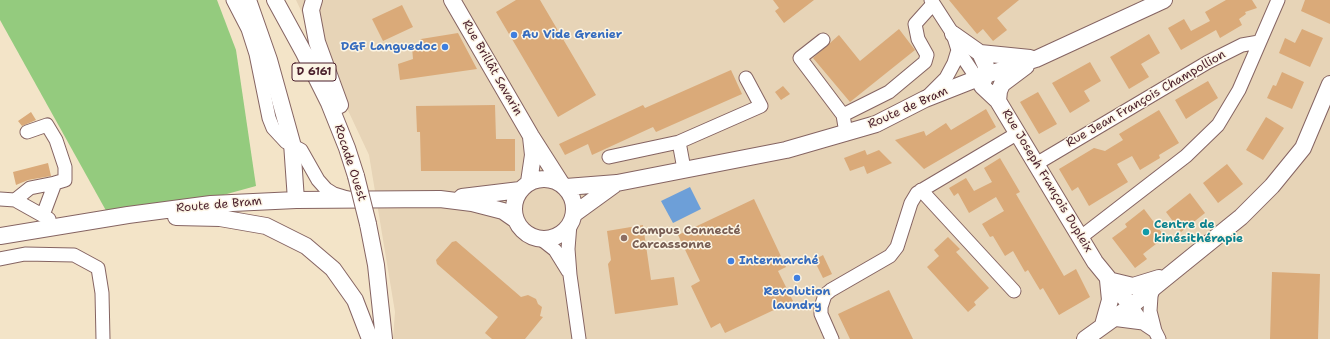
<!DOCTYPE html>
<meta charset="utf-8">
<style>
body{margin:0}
canvas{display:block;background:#f3e4c8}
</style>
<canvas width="1330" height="339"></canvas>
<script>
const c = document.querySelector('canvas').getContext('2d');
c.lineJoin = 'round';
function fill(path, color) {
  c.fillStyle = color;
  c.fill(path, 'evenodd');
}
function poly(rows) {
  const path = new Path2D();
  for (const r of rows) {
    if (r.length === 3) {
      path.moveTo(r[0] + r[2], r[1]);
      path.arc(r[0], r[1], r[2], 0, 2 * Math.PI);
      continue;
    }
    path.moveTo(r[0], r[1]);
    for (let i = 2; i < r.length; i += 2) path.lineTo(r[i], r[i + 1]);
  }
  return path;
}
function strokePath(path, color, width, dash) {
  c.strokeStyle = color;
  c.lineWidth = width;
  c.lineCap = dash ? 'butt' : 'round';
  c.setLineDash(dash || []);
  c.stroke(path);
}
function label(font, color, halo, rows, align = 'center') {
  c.font = font + ' "Shantell Sans",sans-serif';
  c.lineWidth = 3;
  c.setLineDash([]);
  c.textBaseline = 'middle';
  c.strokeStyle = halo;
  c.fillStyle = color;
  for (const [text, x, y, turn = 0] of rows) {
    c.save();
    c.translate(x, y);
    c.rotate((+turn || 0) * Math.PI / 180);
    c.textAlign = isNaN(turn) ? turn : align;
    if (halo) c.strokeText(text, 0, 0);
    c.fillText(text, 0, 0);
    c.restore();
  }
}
fill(poly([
 [296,0,1330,0,1330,339,393,339,395,312,369,155]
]), '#e7d4b7');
fill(poly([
 [0,0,217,0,236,50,256,186,114,225,0,20]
]), '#94cb7e');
fill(poly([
 [690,187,701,209,673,223,661,201]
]), '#6d9fd8');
fill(poly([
 [516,0,540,0,596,95,558,117,496,12],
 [773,0,814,0,784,23,775,11,779,8],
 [949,0,1019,0,997,18,1007,30,993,41,983,29,977,34],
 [1226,0,1252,0,1257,8,1245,12,1246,14,1239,19,1242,25,1220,38,1216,30,1181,50,1168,28,1184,19,1191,31,1210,21,1205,12],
 [1305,0,1330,0,1330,24,1301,11],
 [402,5,413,27,383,41,372,19],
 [899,29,915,50,850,102,813,58,839,35,860,61],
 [1302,29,1323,38,1310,67,1279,53,1285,38,1295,43],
 [458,33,477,69,400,80,398,64,413,59,412,47,415,47,421,39],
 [1149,34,1160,53,1141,64,1149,77,1129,89,1110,57],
 [1090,62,1101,81,1084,91,1090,101,1070,113,1052,83],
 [731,70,742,94,656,132,653,127,592,155,588,144,565,155,559,144,643,105,645,108],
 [1282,72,1304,82,1292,109,1267,98,1273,85,1276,86],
 [1208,81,1218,98,1186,119,1175,100],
 [783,86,790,94,781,100,775,92],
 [1038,92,1057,124,1039,134,1020,102],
 [495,105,496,139,515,139,515,171,421,171,420,132,417,132,416,106],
 [986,109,996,127,924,169,895,140,924,131,926,136,946,123,951,130],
 [1159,110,1179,143,1159,155,1160,158,1140,170,1132,156,1117,164,1128,182,1089,206,1078,187,1072,191,1059,169,1094,148,1105,151,1123,140,1119,134],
 [31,112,36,120,22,126,18,121],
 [1266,117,1284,128,1263,160,1246,150],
 [865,150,867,155,879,150,892,163,867,174,864,166,850,171,844,158],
 [1000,158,1020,192,1016,194,1064,276,1076,269,1090,297,1059,315,1043,288,1040,290,1028,270,1025,272,1013,251,1005,256,993,236,990,237,982,224,1004,211,996,197,969,213,958,193,954,196,949,188,966,178,974,191,992,182,984,168],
 [48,163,51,176,28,180,16,185,13,172],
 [1227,164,1243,184,1218,203,1203,183],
 [1190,193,1205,213,1181,232,1166,212],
 [754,199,786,267,778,271,793,301,725,333,720,323,711,328,691,286,700,281,678,235],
 [1144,209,1165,237,1143,254,1147,259,1135,268,1112,238,1127,227,1125,224],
 [643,225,651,280,674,277,678,305,615,314,608,264,611,260,607,231],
 [948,237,960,249,956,252,989,288,974,302,976,305,968,312,927,267,939,256,934,250],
 [456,241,521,297,528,295,536,299,538,304,542,307,540,316,543,317,525,339,492,339,485,333,498,317,437,264,436,260,452,242],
 [823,255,832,274,823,278,814,260],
 [1272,272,1320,274,1318,339,1270,339],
 [889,290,913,339,850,339,838,314]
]), '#daaa79');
const minor = poly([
 [233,0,248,29,256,54,269,118,273,128,286,142,301,150,318,180,326,189,334,194,347,198],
 [931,0,953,34,958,50,982,86],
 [823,40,800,58,843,115],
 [927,97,946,78,954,63,958,50],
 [27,132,47,125,56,140,65,167,65,180,55,183],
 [846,133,843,115,889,92,925,62,927,55,918,39,915,24,933,4],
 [679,142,761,106,746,78],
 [609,157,679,142,684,169],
 [1036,164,1208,62,1242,45,1259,42],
 [921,190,1014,291],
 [0,199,15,200,49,219],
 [15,200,30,188,55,183,43,215],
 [570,224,568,249,570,275,579,339],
 [1081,237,1186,156,1218,125,1239,90,1278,0],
 [541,239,555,250,568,271],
 [0,259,25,254,74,255,98,268,102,293,103,339],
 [1154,286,1151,296,1150,311,1155,331,1159,339],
 [1131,306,1143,323,1155,331],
 [1112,319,1143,323],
 [832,339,821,314,821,307,825,295,831,290,890,256,897,247,911,203,917,193,1018,133]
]);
const major = poly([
 [248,0,269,60,292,143,296,200],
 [275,0,304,53,329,103,347,148,356,176],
 [314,0,311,10,317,42,340,105],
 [452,0,531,136,561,183],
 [953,34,980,53,986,66,986,75,982,84],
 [980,53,1030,58],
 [982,86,998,101,1095,262,1131,306],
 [998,101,999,91,1002,84,1026,66],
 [544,209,30],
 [529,182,533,155,531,137],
 [566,187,617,183,786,150,876,124,925,99,986,75,1036,59,1164,0],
 [462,197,520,190],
 [574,214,614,185],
 [176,217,220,218,266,226,306,246,333,269,355,300,370,339],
 [368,224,376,265,384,339],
 [0,236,128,215,211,204,296,200,440,199,472,203,503,211,516,220],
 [1108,280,1133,286,1159,278],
 [1103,325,1110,300,1108,280],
 [1085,339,1131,306,1194,255,1241,217,1272,186,1303,148,1330,84]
]);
strokePath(minor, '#856462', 15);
strokePath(major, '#856462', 18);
strokePath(minor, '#fff', 13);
strokePath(major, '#fff', 16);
const majorBridge = poly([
 [356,176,368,224]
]);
strokePath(majorBridge, '#856462', 18, []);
strokePath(majorBridge, '#fff', 16);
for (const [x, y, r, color] of [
 [514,35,4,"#3f7fe0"],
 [445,47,4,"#3f7fe0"],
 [1146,232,4,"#0f9aa8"],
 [624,238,4,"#8d6e63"],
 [731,261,4,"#3f7fe0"],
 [797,278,4,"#3f7fe0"]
]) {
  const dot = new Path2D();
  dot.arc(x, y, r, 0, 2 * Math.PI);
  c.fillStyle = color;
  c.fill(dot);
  strokePath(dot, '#fcf5e5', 1.5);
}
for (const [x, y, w] of [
 [314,72,44]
]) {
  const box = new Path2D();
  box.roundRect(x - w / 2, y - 9, w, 18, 3);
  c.fillStyle = '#fcf5e5';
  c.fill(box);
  strokePath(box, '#4a1f2b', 1);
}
label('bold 11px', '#4a1f2b', null, [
 ["D 6161",314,72]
]);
label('bold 12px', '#366cbe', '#fcf5e5', [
 ["Au Vide Grenier",522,35],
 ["DGF Languedoc",437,47,"right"],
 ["Intermarché",739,261],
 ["Revolution",797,292,"center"],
 ["laundry",797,306,"center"]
], 'left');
label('12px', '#4a1f2b', '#fcf5e5', [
 ["Rue Brillât Savarin",492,68,60],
 ["Rue Jean François Champollion",1146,99,-30],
 ["Route de Bram",908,108,-24],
 ["Rocade Ouest",350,163,72],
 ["Rue Joseph François Dupleix",1047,181,59],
 ["Route de Bram",219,205,-5]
]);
label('bold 12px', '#0d838f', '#fcf5e5', [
 ["Centre de",1154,225],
 ["kinésithérapie",1154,239]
], 'left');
label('bold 12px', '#785e54', '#fcf5e5', [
 ["Campus Connecté",632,231],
 ["Carcassonne",632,245]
], 'left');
</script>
